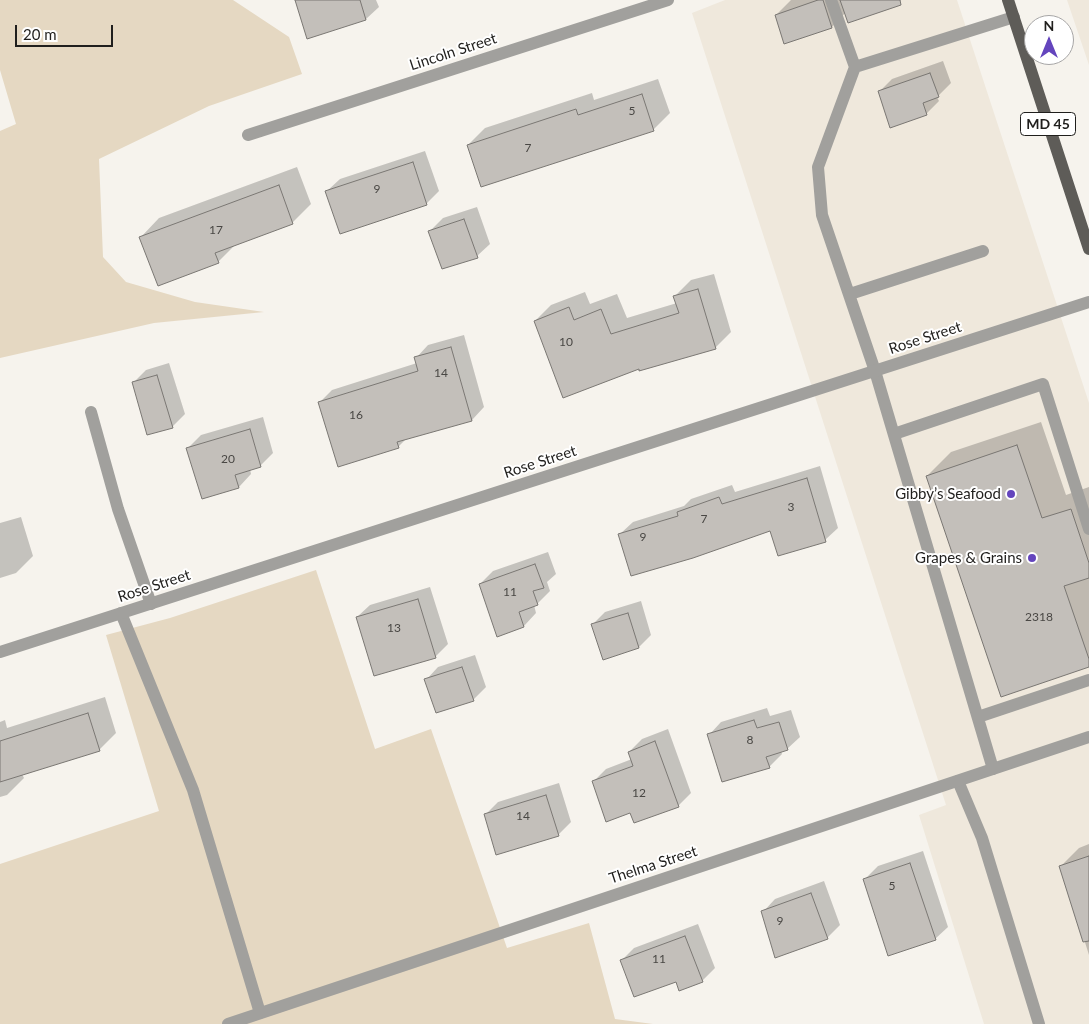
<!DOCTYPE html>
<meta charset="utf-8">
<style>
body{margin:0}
#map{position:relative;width:1089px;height:1024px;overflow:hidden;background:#f6f3ed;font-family:Lato,sans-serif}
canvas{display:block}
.north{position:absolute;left:1024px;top:15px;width:50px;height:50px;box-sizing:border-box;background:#fff;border:1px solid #a6a5a5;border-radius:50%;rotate:0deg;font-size:14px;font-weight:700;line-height:20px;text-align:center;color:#201f1d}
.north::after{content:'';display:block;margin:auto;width:18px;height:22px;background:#6445bd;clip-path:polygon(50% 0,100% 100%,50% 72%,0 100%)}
.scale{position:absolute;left:15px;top:25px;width:98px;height:22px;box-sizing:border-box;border:2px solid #201f1d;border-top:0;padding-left:6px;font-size:15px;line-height:18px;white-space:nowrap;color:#201f1d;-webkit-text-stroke:4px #fff;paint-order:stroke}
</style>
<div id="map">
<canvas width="1089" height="1024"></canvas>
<div class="north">N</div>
<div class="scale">20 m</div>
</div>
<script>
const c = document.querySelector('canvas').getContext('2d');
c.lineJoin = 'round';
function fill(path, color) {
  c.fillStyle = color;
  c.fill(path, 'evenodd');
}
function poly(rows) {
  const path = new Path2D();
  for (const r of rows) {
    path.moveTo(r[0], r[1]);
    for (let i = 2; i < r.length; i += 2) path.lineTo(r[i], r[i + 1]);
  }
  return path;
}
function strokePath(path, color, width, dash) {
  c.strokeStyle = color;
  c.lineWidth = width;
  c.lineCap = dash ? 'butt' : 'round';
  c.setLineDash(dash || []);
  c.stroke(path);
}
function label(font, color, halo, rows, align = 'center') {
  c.font = font + ' Lato,sans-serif';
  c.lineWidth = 4;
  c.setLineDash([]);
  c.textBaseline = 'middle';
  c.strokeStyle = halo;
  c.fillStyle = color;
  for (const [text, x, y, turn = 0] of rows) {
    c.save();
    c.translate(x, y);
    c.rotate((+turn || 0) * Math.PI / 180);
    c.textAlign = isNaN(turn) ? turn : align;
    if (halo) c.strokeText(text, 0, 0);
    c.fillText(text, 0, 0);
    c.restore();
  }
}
fill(poly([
 [725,0,957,0,1089,403,1089,1024,984,1024,919,815,946,805,692,13],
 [1067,0,1089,0,1089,65]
]), '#efe8dc');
fill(poly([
 [0,0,233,0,289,37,302,74,209,106,99,159,103,257,126,282,195,302,264,312,154,323,0,358,0,131,16,124,0,70],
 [316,570,375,749,431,729,507,948,589,923,615,1019,653,1024,0,1024,0,864,159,811,106,635,170,618]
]), '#e5d8c2');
fill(poly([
 [297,0,376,0,379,7,366,19],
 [791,0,901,0,897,5,845,13,832,27,785,42,776,15],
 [943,61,951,83,937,97,939,101,926,114,879,92,892,79],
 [658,79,670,113,653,130,468,145,485,128,592,93,594,100],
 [425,151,439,191,426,204,327,191,340,179],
 [297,167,311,204,293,222,237,243,218,262,141,237,159,218],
 [477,207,490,244,477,256,430,231,443,218],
 [714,274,731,332,715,348,639,367,535,321,551,305,585,292,590,304,617,294,627,318,677,303,675,296,691,280],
 [464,335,484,407,472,420,407,438,398,447,319,403,332,390,417,363,416,358,428,345],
 [169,363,185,414,172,427,133,383,146,370],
 [263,417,273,453,260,466,250,469,251,474,239,487,188,448,201,435],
 [1041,422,1066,495,1089,487,1089,666,927,476,951,452],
 [820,466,838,528,825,540,771,529,620,534,633,522,684,506,691,499,732,485,735,492],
 [21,517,33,556,16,573,0,578,0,523],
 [548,552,556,574,547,582,550,591,537,604,534,605,536,613,524,626,480,584,493,571],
 [430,587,448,644,435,657,357,617,370,605],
 [641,601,651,635,639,647,593,624,605,612],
 [475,655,486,687,473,700,426,680,438,667],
 [105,697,116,733,99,750,22,774,24,778,7,795,0,797,0,722,5,720,7,728],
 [767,708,770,716,791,710,800,737,787,749,781,751,782,754,769,767,709,735,721,722],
 [668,729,691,793,678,806,631,811,593,782,606,769,632,759,629,752,642,739],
 [559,783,571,822,558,835,486,814,498,802],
 [1089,844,1089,955,1061,866,1079,848],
 [923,851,948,927,935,939,865,879,878,866],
 [824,881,840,925,827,938,763,912,775,899],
 [698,924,715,968,702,981,677,980,621,961,634,948]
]), '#0003');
const building = poly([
 [295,0,360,0,366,20,307,39,295,0],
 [818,0,823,0,832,28,784,44,775,15,818,0],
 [840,0,900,0,901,5,848,23,840,0],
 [930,73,939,97,923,103,927,115,890,128,878,91,930,73],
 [642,94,654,131,481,187,467,145,576,109,578,115,642,94],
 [413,162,427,205,340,234,325,191,413,162],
 [279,185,293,224,215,253,219,263,158,286,139,237,279,185],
 [464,219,478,258,442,269,428,231,464,219],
 [698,289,716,349,639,371,639,369,563,398,534,321,569,307,574,320,601,309,611,334,679,313,673,296,698,289],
 [451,347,472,421,397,442,399,448,338,467,318,402,418,371,414,357,451,347],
 [157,375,173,428,147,435,132,382,157,375],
 [250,429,261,467,235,475,239,488,202,499,186,448,250,429],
 [1017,445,1042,518,1071,509,1089,563,1089,578,1064,586,1089,659,1089,667,1001,697,926,476,1017,445],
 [807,478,826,542,778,556,770,531,693,558,631,576,618,534,678,516,677,512,719,497,722,504,807,478],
 [535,564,544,588,533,591,538,605,519,612,524,627,497,637,479,584,535,564],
 [418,599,436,658,374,676,356,617,418,599],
 [628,613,639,648,603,660,591,624,628,613],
 [462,667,474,701,436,713,424,679,462,667],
 [88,713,100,751,0,782,0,741,88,713],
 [754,720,757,728,779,722,788,750,766,757,770,768,722,782,707,734,754,720],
 [655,741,679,807,634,823,630,813,606,822,592,781,633,766,628,752,655,741],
 [546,795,559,836,496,855,484,814,546,795],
 [1089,856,1089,941,1083,942,1059,866,1089,856],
 [910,863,936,940,888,956,863,879,910,863],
 [811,893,828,939,775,958,761,911,811,893],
 [685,936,703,982,679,991,676,982,634,997,620,960,685,936]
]);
fill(building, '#c3bfba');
strokePath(building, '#7a7773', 1);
strokePath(poly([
 [831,0,855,67,818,167,822,215,875,371,993,769],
 [855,67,1014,17],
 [850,294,983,251],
 [91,412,118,509,151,604],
 [894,434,1043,384,1089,529],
 [121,613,193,790,260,1013],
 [978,717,1089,680],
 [958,781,982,838,1039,1024]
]), '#a1a09d', 12);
strokePath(poly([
 [248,135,668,0],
 [0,652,1089,302],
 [228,1024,1089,737]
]), '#a1a09d', 12);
strokePath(poly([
 [1008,0,1089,249]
]), '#5e5c58', 12);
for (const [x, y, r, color] of [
 [1011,494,5,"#6445bd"],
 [1032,558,5,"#6445bd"]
]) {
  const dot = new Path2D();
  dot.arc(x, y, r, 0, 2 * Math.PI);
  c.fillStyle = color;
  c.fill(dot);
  strokePath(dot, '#fff', 2);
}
label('12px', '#494744', null, [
 ["5",632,111],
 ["7",528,148],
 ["9",377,189],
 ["17",216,230],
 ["10",566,342],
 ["14",441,373],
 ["16",356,415],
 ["20",228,459],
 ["3",791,507],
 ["7",704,519],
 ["9",643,537],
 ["11",510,592],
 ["2318",1039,617],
 ["13",394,628],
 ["8",750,740],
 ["12",639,793],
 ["14",523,816],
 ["5",892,886],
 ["9",780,921],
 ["11",659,959]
]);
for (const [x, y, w] of [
 [1048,124,55]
]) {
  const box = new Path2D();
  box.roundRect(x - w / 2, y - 11.5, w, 23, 4);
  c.fillStyle = '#fff';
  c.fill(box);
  strokePath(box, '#201f1d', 1);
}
label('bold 14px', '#201f1d', null, [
 ["MD 45",1048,124]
]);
label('15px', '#201f1d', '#fff', [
 ["Lincoln Street",453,52,-18],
 ["Rose Street",925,338,-18],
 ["Rose Street",540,462,-18],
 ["Rose Street",154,586,-18],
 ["Thelma Street",653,865,-18]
]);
label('15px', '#201f1d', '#fff', [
 ["Gibby’s Seafood",1001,494],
 ["Grapes & Grains",1022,558]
], 'right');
</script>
